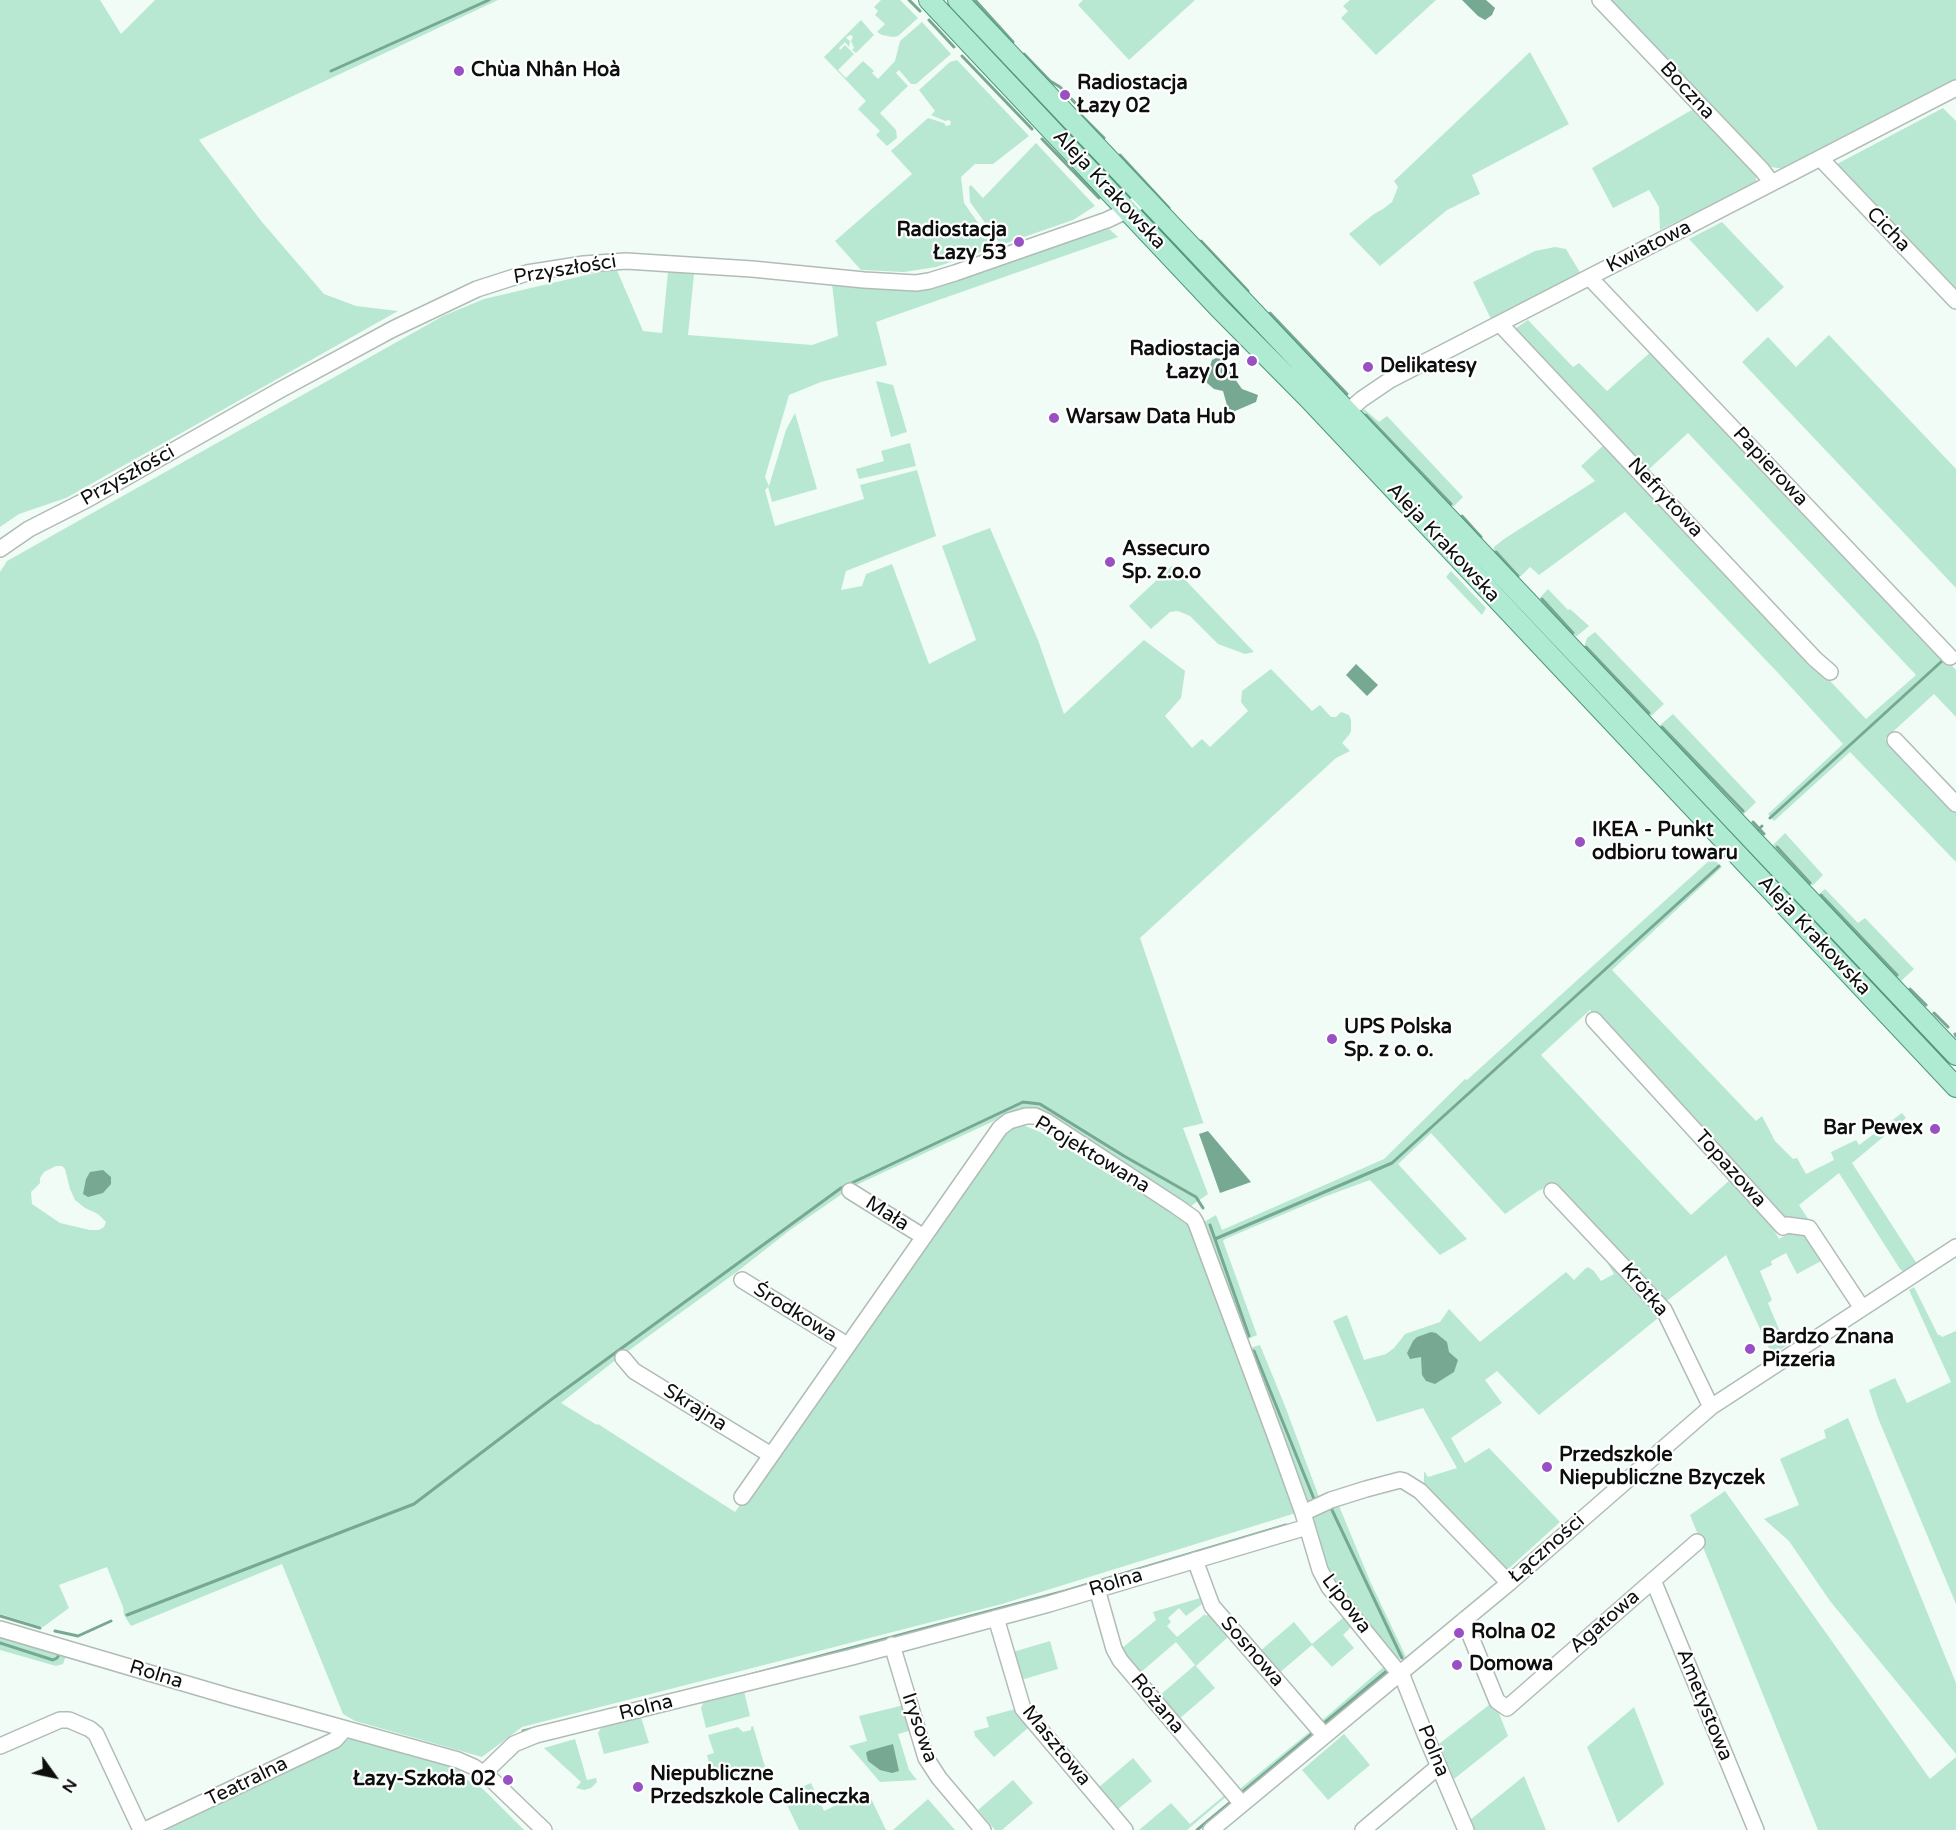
<!DOCTYPE html>
<meta charset="utf-8">
<style>
body{margin:0}
#map{position:relative;width:1956px;height:1830px;overflow:hidden;background:#f1fcf6;font-family:"Varela Round",sans-serif}
canvas{display:block}
.north{position:absolute;left:24px;top:1746px;width:60px;height:60px;-webkit-text-stroke:4px #fff;paint-order:stroke;rotate:123deg;font-size:16px;font-weight:700;line-height:24px;text-align:center;color:#0c0f0d}
.north::after{content:'';display:block;margin:auto;width:21px;height:27px;background:#0c0f0d;clip-path:polygon(50% 0,100% 100%,50% 72%,0 100%)}
</style>
<div id="map">
<canvas width="1956" height="1830"></canvas>
<div class="north">N</div>
</div>
<script>
const c = document.querySelector('canvas').getContext('2d');
c.lineJoin = 'round';
function fill(path, color) {
  c.fillStyle = color;
  c.fill(path, 'evenodd');
}
function poly(rows) {
  const path = new Path2D();
  for (const r of rows) {
    path.moveTo(r[0], r[1]);
    for (let i = 2; i < r.length; i += 2) path.lineTo(r[i], r[i + 1]);
  }
  return path;
}
function strokePath(path, color, width, dash) {
  c.strokeStyle = color;
  c.lineWidth = width;
  c.lineCap = dash ? 'butt' : 'round';
  c.setLineDash(dash || []);
  c.stroke(path);
}
function label(font, color, halo, rows, align = 'center') {
  c.font = font + ' "Varela Round",sans-serif';
  c.lineWidth = 4.5;
  c.setLineDash([]);
  c.textBaseline = 'middle';
  c.strokeStyle = halo;
  c.fillStyle = color;
  for (const [text, x, y, turn = 0] of rows) {
    c.save();
    c.translate(x, y);
    c.rotate((+turn || 0) * Math.PI / 180);
    c.textAlign = isNaN(turn) ? turn : align;
    if (halo) c.strokeText(text, 0, 0);
    c.fillText(text, 0, 0);
    c.restore();
  }
}
fill(poly([
 [0,0,100,0,121,34,155,0,498,0,199,140,262,222,324,294,356,306,398,311,66,498,19,514,0,527],
 [881,0,900,0,918,18,898,36,893,37,882,35,877,32,885,24,875,15,878,11,874,7],
 [1083,0,1195,0,1129,60,1078,5],
 [1350,0,1436,0,1376,55,1341,18,1348,11,1343,6],
 [1604,0,1956,0,1956,80,1784,169,1771,167,1762,157,1758,161],
 [861,20,874,35,856,53,852,50,854,48,851,41,853,37,851,35,848,36,846,38,850,41,849,47,845,42,839,48,840,50,845,45,854,54,838,70,846,78,863,61,874,71,872,73,878,79,895,61,900,41,922,22,951,54,916,84,911,84,899,70,896,73,908,86,880,113,896,130,897,138,887,146,876,135,880,131,858,109,866,101,824,57],
 [1530,52,1569,124,1472,175,1480,194,1447,210,1380,266,1349,234,1374,214,1383,209,1392,202,1398,187,1394,181],
 [957,60,1029,136,993,164,975,164,961,177,964,203,995,247,936,267,904,272,861,270,835,241,912,174,891,151,928,118,944,123,946,126,950,125,951,122,949,120,945,121,931,115,935,111,919,90,950,62],
 [1695,108,1756,175,1756,183,1660,230,1659,207,1649,190,1613,208,1592,168],
 [1943,108,1956,121,1956,291,1837,164],
 [1036,143,1095,206,1073,220,1001,245,970,202,969,187,971,185,983,198],
 [1722,222,1784,287,1757,312,1689,239],
 [1109,229,1118,237,876,322,887,365,821,382,789,395,765,477,769,486,786,430,795,413,817,489,772,502,768,487,765,490,775,526,864,499,860,485,917,470,936,536,846,571,841,590,862,586,866,574,892,564,929,664,976,640,942,546,990,528,1038,640,1064,714,1144,640,1185,671,1181,698,1165,716,1192,748,1202,739,1210,747,1248,711,1241,702,1242,691,1271,669,1312,711,1320,705,1331,717,1336,717,1341,712,1349,715,1351,720,1351,731,1349,735,1342,743,1350,751,1336,758,1140,938,1203,1122,1204,1123,1183,1128,1208,1194,1188,1208,1041,1113,1011,1113,852,1187,790,1230,738,1271,613,1362,561,1403,597,1425,598,1424,735,1512,1006,1130,1023,1125,1040,1132,1180,1218,1192,1228,1296,1513,1002,1604,522,1727,482,1757,355,1721,343,1714,282,1564,131,1626,124,1615,123,1607,107,1567,59,1585,69,1608,43,1627,0,1614,0,572,7,561,443,316,484,299,616,268,643,331,662,333,668,272,694,274,688,335,812,345,838,336,832,284,913,291],
 [56,1166,62,1166,65,1169,70,1189,75,1200,85,1208,98,1214,106,1222,104,1227,99,1230,90,1230,60,1223,32,1204,31,1192,40,1183,40,1178,44,1172],
 [1555,247,1566,249,1581,274,1491,319,1473,282,1535,251],
 [1528,320,1573,367,1579,363,1607,391,1653,350,1956,670,1956,717,1934,694,1885,739,1956,813,1956,862,1850,752,1774,821,1768,814,1843,744,1780,675,1625,512,1539,575,1530,567,1521,576,1516,577,1493,552,1494,547,1504,539,1595,481,1581,466,1606,443,1866,719,1916,675,1688,433,1646,472,1515,334,1516,328],
 [1829,335,1956,469,1956,588,1742,362,1768,337,1796,367],
 [876,381,893,385,907,432,891,437],
 [1364,409,1379,422,1387,416,1463,497,1454,506,1451,506,1367,419,1362,412],
 [910,443,916,466,859,479,856,469,884,461,881,451],
 [1172,566,1254,652,1245,654,1218,644,1190,616,1178,611,1170,612,1151,629,1129,606],
 [1451,571,1486,608,1482,615,1446,577],
 [1548,589,1568,610,1570,609,1589,626,1577,636,1573,636,1538,600],
 [1595,632,1664,704,1650,717,1584,647,1587,638],
 [1673,714,1756,802,1743,815,1659,726],
 [1785,833,1823,875,1813,885,1808,885,1772,846],
 [1712,858,1722,867,1612,970,1756,1121,1762,1116,1775,1141,1793,1159,1797,1158,1806,1174,1834,1160,1831,1152,1856,1140,1859,1145,1902,1113,1906,1118,1852,1163,1917,1264,1904,1272,1900,1269,1839,1173,1799,1205,1812,1225,1781,1219,1724,1152,1590,1010,1541,1055,1657,1179,1691,1215,1732,1178,1765,1214,1779,1239,1795,1230,1807,1232,1825,1259,1797,1274,1786,1253,1771,1261,1772,1265,1760,1271,1772,1300,1768,1303,1786,1346,1772,1355,1726,1255,1664,1303,1552,1185,1538,1191,1505,1214,1431,1133,1398,1164,1467,1239,1440,1255,1370,1180,1324,1197,1225,1239,1223,1241,1257,1335,1248,1339,1204,1222,1216,1215,1222,1230,1384,1159,1465,1079,1467,1080],
 [1825,889,1858,923,1865,918,1914,969,1901,981,1818,895],
 [1604,1257,1663,1314,1539,1415,1497,1371,1485,1380,1502,1403,1451,1438,1465,1463,1489,1448,1560,1522,1506,1571,1424,1490,1424,1471,1428,1477,1457,1468,1423,1408,1377,1422,1333,1321,1347,1315,1364,1360,1386,1354,1394,1348,1405,1334,1440,1322,1449,1309,1480,1342,1566,1272,1574,1280,1585,1269,1588,1267,1594,1271,1601,1281,1614,1274],
 [1914,1287,1938,1335,1940,1335,1942,1337,1956,1331,1956,1604,1878,1418,1869,1390,1895,1378,1907,1403,1951,1382,1909,1290],
 [1260,1345,1285,1406,1319,1497,1308,1501,1250,1348],
 [1848,1418,1956,1683,1956,1754,1830,1601,1789,1541,1764,1519,1799,1505,1780,1459,1826,1438,1824,1430],
 [1725,1491,1930,1779,1956,1757,1956,1830,1818,1830,1690,1515],
 [1337,1501,1370,1581,1406,1657,1403,1659,1400,1659,1394,1654,1391,1655,1328,1575,1312,1517,1326,1509],
 [1200,1598,1202,1604,1186,1616,1179,1608,1168,1618,1171,1622,1167,1626,1177,1637,1205,1614,1206,1616,1208,1614,1228,1637,1196,1666,1215,1688,1179,1719,1159,1696,1195,1665,1176,1642,1140,1673,1121,1649,1156,1620,1153,1612],
 [1344,1617,1352,1626,1343,1635,1354,1648,1332,1667,1312,1645,1278,1674,1259,1652,1294,1622,1312,1644],
 [0,1633,67,1653,63,1664,56,1666,0,1650],
 [1050,1641,1058,1669,1021,1680,1013,1652],
 [1386,1665,1391,1672,1324,1729,1319,1723],
 [744,1691,750,1716,706,1728,701,1708,704,1701],
 [1494,1701,1508,1736,1454,1779,1439,1744],
 [904,1705,912,1730,898,1734,909,1770,917,1780,880,1782,849,1746,867,1741,859,1716],
 [1634,1707,1664,1784,1618,1823,1587,1747],
 [1015,1709,1028,1728,994,1757,975,1736,974,1731,989,1727,986,1717],
 [641,1717,649,1743,604,1754,598,1733,601,1728],
 [753,1726,765,1767,714,1781,707,1755,714,1753,708,1735,738,1727,743,1732,751,1730,751,1727],
 [1313,1729,1315,1736,1242,1797,1236,1792],
 [1344,1734,1370,1765,1328,1800,1302,1770],
 [356,1736,463,1768,459,1777,475,1783,484,1790,524,1830,153,1830],
 [575,1739,587,1780,596,1778,597,1782,591,1788,584,1790,576,1788,581,1782,544,1748],
 [1133,1758,1152,1781,1117,1810,1098,1788],
 [1524,1776,1546,1830,1474,1830,1470,1820],
 [1013,1780,1033,1803,1002,1830,995,1830,978,1810],
 [811,1783,824,1811,867,1790,886,1830,799,1830,783,1796],
 [1226,1794,1227,1796,1187,1830,1139,1830,1171,1803,1190,1824],
 [928,1799,955,1830,893,1830]
]), '#b8e8d2');
fill(poly([
 [1462,0,1486,0,1495,8,1492,15,1485,20,1478,16],
 [1216,358,1221,359,1242,389,1258,395,1256,402,1235,411,1228,409,1223,391,1214,389,1207,383,1207,376,1212,360],
 [1356,664,1378,685,1367,696,1346,675],
 [1208,1131,1251,1182,1220,1193,1199,1134],
 [103,1170,111,1177,111,1184,103,1193,88,1197,83,1194,86,1179,90,1172],
 [1431,1332,1436,1333,1447,1342,1449,1352,1458,1360,1454,1372,1435,1384,1426,1381,1422,1375,1421,1357,1410,1359,1407,1353,1413,1341,1417,1337],
 [893,1744,899,1771,892,1773,880,1770,868,1761,866,1753,868,1751]
]), '#77a892');
strokePath(poly([
 [909,0,920,11],
 [975,0,1013,42],
 [929,20,954,47],
 [1024,54,1050,81,1060,87,1079,107,1080,114,1104,138],
 [962,56,1032,129],
 [331,71,489,0],
 [1042,139,1099,198],
 [1120,155,1169,208],
 [1201,241,1248,291],
 [1270,313,1347,394],
 [1366,415,1451,504],
 [1462,516,1481,537],
 [1496,552,1518,576],
 [1542,599,1573,633],
 [1586,647,1649,713],
 [1662,727,1743,811],
 [1770,818,1942,661],
 [1753,822,1764,834],
 [1758,830,1762,826],
 [1777,847,1810,883],
 [1821,895,1897,975],
 [1910,989,1926,1005],
 [1934,1013,1948,1027],
 [1955,1034,1956,1036],
 [1210,1225,1249,1336],
 [1215,1239,1392,1163,1719,866],
 [1254,1351,1314,1499],
 [1332,1510,1402,1658],
 [127,1615,414,1504,552,1399,841,1188,1023,1102,1040,1104,1124,1156,1196,1197,1203,1208],
 [0,1616,40,1628],
 [55,1631,78,1636,111,1621],
 [0,1643,53,1660,57,1658,60,1653],
 [753,1674,1065,1591,1286,1525],
 [1323,1724,1388,1670],
 [523,1731,531,1729],
 [1240,1794,1313,1733],
 [1197,1830,1232,1801]
]), '#77a892', 3);
const minor = poly([
 [1600,0,1762,170,1772,183],
 [1821,159,1956,301],
 [1590,278,1950,657],
 [1500,324,1815,659,1830,672],
 [1347,412,1362,399,1390,380,1956,88],
 [0,549,29,529,88,499,280,390,393,329,477,289,527,273,584,264,626,261,752,269,864,280,916,283,929,281,955,273,1107,220,1128,210,1144,198],
 [1895,740,1956,804],
 [1594,1020,1783,1227,1787,1225,1809,1228,1862,1308],
 [850,1191,924,1237],
 [1552,1191,1664,1310,1711,1407],
 [742,1280,847,1345],
 [623,1358,634,1371,771,1455],
 [742,1497,1000,1128,1009,1121,1026,1116,1035,1116,1046,1121,1176,1206,1193,1218,1196,1223,1276,1438,1303,1513,1320,1570,1329,1587,1403,1678,1425,1734,1466,1830],
 [1303,1513,1331,1500,1366,1489,1400,1480,1404,1481,1420,1491,1509,1583],
 [1195,1560,1212,1606,1324,1735],
 [1653,1580,1756,1830],
 [1097,1589,1114,1649,1120,1660,1242,1804],
 [996,1618,1023,1709,1125,1830],
 [1464,1620,1497,1701,1507,1708,1697,1542],
 [0,1629,231,1697,458,1760,474,1767,492,1780,544,1830],
 [892,1645,926,1758,939,1778,983,1830],
 [0,1746,60,1720,69,1720,90,1729,96,1734,141,1830],
 [484,1773,514,1744,536,1735,852,1657,1049,1604,1307,1527],
 [145,1830,335,1740,345,1729],
 [1211,1830,1509,1583,1711,1407,1956,1247],
 [1363,1830,1439,1766]
]);
const major = poly([
 [929,0,1218,307,1309,399,1956,1087],
 [958,0,1956,1055]
]);
strokePath(minor, '#b1bcb7', 18);
strokePath(major, '#52957a', 22);
strokePath(minor, '#fff', 15);
strokePath(major, '#aeebd2', 20);
for (const [x, y, r, color] of [
 [459,71,6,"#9950c3"],
 [1065,95,6,"#9950c3"],
 [1019,242,6,"#9950c3"],
 [1252,361,6,"#9950c3"],
 [1368,367,6,"#9950c3"],
 [1054,418,6,"#9950c3"],
 [1110,562,6,"#9950c3"],
 [1580,842,6,"#9950c3"],
 [1332,1039,6,"#9950c3"],
 [1935,1129,6,"#9950c3"],
 [1750,1349,6,"#9950c3"],
 [1547,1467,6,"#9950c3"],
 [1459,1633,6,"#9950c3"],
 [1457,1665,6,"#9950c3"],
 [508,1780,6,"#9950c3"],
 [638,1787,6,"#9950c3"]
]) {
  const dot = new Path2D();
  dot.arc(x, y, r, 0, 2 * Math.PI);
  c.fillStyle = color;
  c.fill(dot);
  strokePath(dot, '#fff', 2);
}
label('bold 20px', '#0c0f0d', '#fff', [
 ["Chùa Nhân Hoà",471,71],
 ["Radiostacja",1077,84],
 ["Łazy 02",1077,107],
 ["Radiostacja",1007,231,"right"],
 ["Łazy 53",1007,254,"right"],
 ["Radiostacja",1240,350,"right"],
 ["Łazy 01",1240,373,"right"],
 ["Delikatesy",1380,367],
 ["Warsaw Data Hub",1066,418],
 ["Assecuro",1122,550],
 ["Sp. z.o.o",1122,573],
 ["IKEA - Punkt",1592,831],
 ["odbioru towaru",1592,854],
 ["UPS Polska",1344,1028],
 ["Sp. z o. o.",1344,1051],
 ["Bar Pewex",1923,1129,"right"],
 ["Bardzo Znana",1762,1338],
 ["Pizzeria",1762,1361],
 ["Przedszkole",1559,1456],
 ["Niepubliczne Bzyczek",1559,1479],
 ["Rolna 02",1471,1633],
 ["Domowa",1469,1665],
 ["Niepubliczne",650,1775],
 ["Przedszkole Calineczka",650,1798],
 ["Łazy-Szkoła 02",496,1780,"right"]
], 'left');
label('20px', '#0c0f0d', '#fff', [
 ["Boczna",1687,91,47],
 ["Aleja Krakowska",1109,190,47],
 ["Cicha",1888,230,46],
 ["Kwiatowa",1649,247,-27],
 ["Przyszłości",565,270,-9],
 ["Papierowa",1770,467,47],
 ["Przyszłości",128,476,-29],
 ["Nefrytowa",1665,498,47],
 ["Aleja Krakowska",1443,543,47],
 ["Aleja Krakowska",1814,936,47],
 ["Projektowana",1092,1155,31],
 ["Topazowa",1730,1169,48],
 ["Mała",887,1214,32],
 ["Krótka",1644,1290,50],
 ["Środkowa",795,1313,32],
 ["Skrajna",695,1408,32],
 ["Łączności",1547,1549,-41],
 ["Rolna",1116,1583,-17],
 ["Lipowa",1346,1604,53],
 ["Agatowa",1605,1622,-41],
 ["Sosnowa",1252,1652,49],
 ["Rolna",156,1675,17],
 ["Różana",1157,1704,50],
 ["Ametystowa",1704,1705,68],
 ["Rolna",646,1708,-14],
 ["Irysowa",919,1728,71],
 ["Masztowa",1056,1746,51],
 ["Polna",1433,1751,68],
 ["Teatralna",247,1782,-26]
]);
</script>
